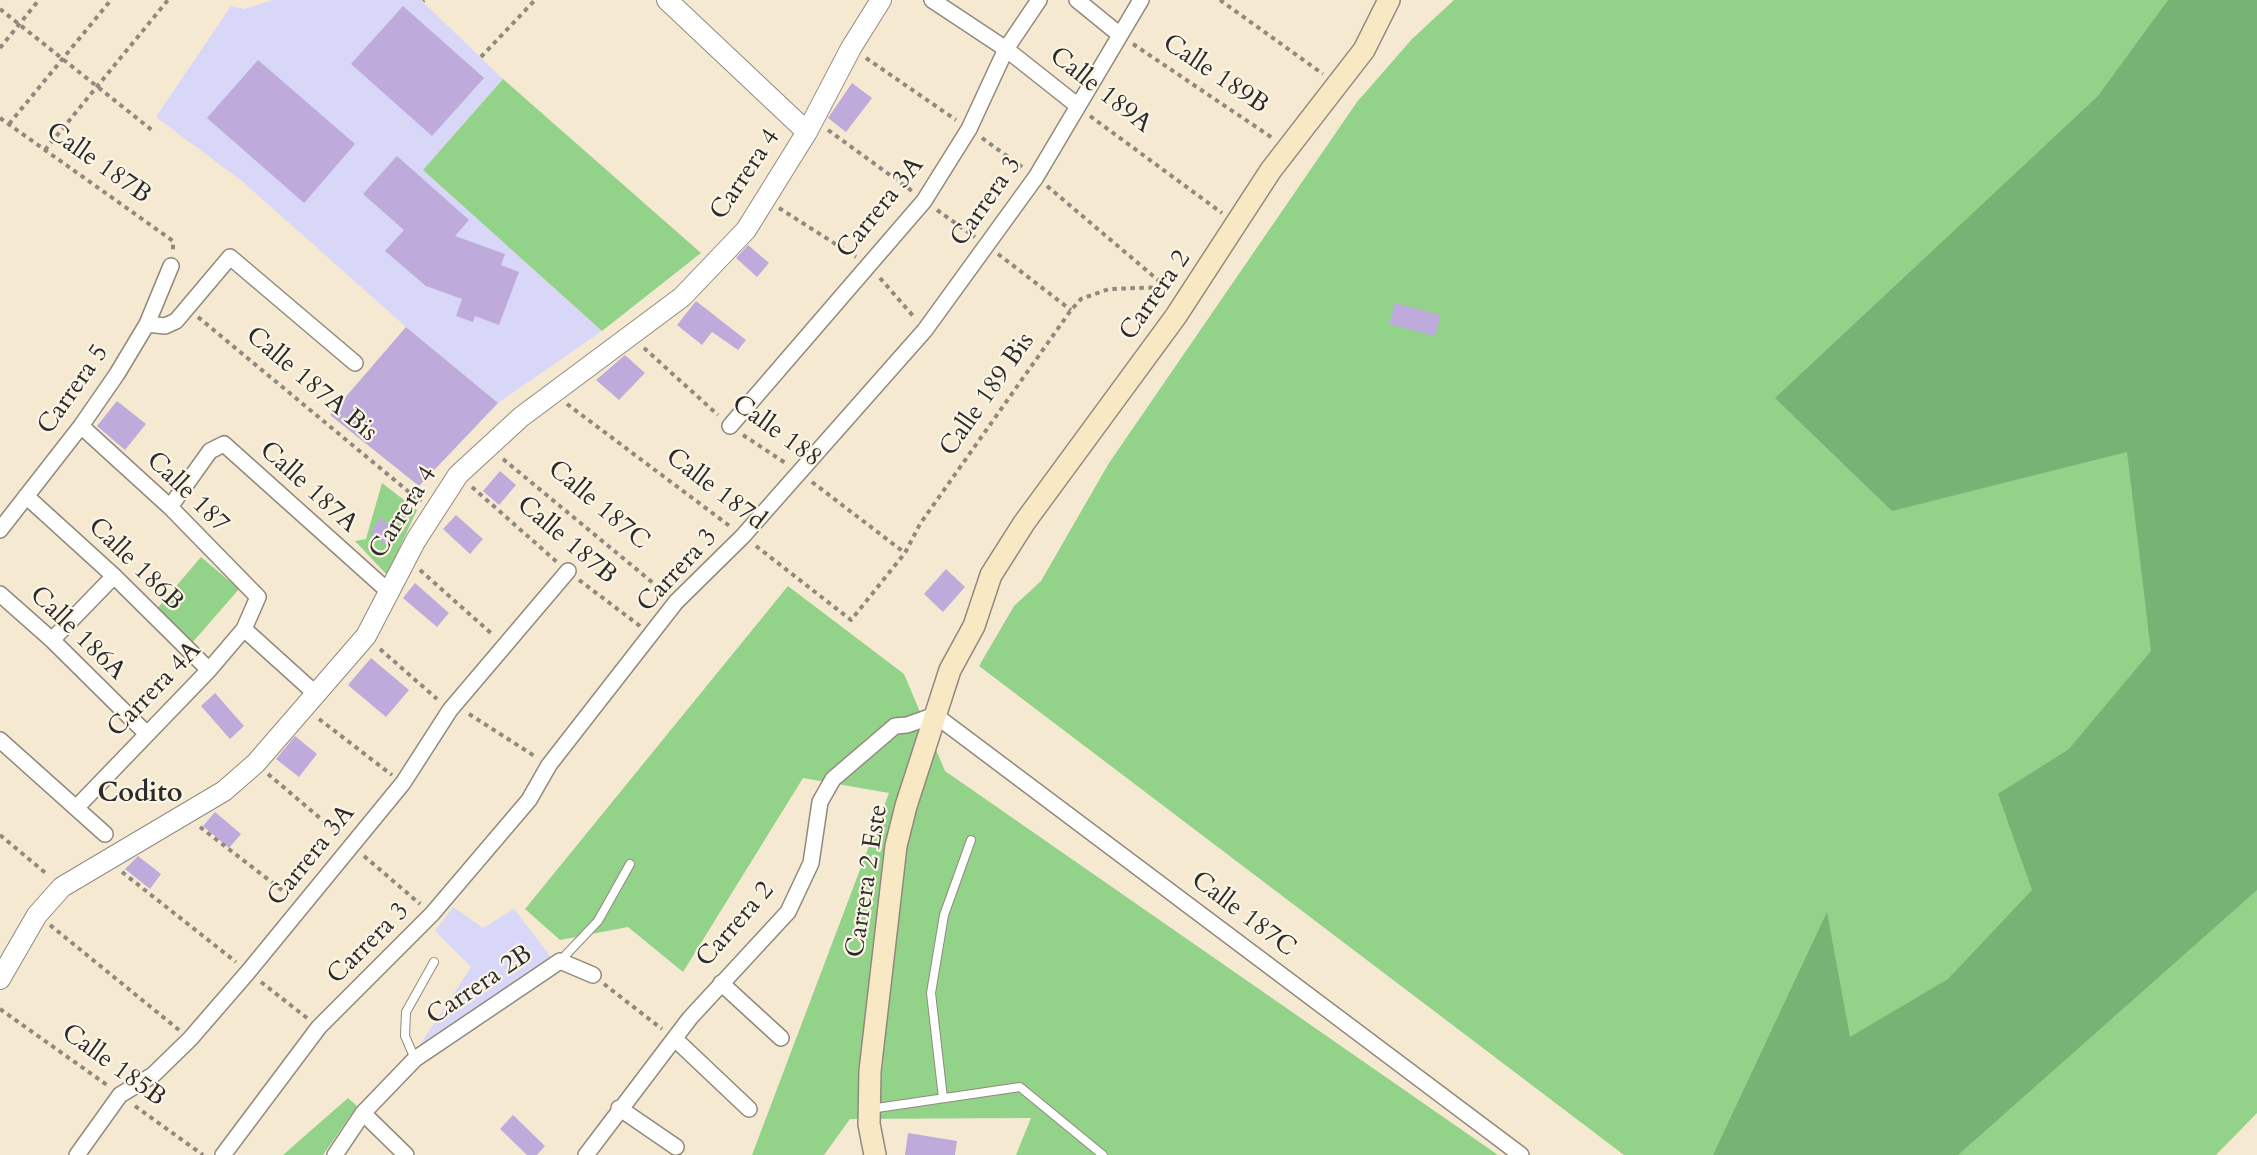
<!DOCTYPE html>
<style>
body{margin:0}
canvas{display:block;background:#f6e9d1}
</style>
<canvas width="2257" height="1155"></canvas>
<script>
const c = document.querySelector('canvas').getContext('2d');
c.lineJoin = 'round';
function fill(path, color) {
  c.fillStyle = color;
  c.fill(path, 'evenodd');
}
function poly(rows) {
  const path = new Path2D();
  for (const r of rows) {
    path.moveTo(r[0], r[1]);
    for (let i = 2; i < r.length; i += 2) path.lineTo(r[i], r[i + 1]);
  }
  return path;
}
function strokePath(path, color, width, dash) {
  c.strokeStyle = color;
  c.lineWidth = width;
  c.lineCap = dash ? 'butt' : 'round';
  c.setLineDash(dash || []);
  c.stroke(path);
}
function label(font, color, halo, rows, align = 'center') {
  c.font = font + ' Cardo,serif';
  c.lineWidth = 4.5;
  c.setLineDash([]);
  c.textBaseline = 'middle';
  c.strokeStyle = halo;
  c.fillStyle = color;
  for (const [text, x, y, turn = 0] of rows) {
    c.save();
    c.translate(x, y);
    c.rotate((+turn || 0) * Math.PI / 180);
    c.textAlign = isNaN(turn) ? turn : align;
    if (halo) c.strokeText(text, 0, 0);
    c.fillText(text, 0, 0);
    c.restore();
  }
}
fill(poly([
 [273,0,421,0,503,79,423,170,602,331,498,403,406,327,243,182,156,117,231,6,244,9],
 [453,907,483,928,514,909,551,957,420,1045,471,967,435,931]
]), '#d8d7f8');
fill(poly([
 [1454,0,2257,0,2257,1113,2216,1155,1624,1155,979,666,1014,606,1041,581,1109,463,1357,102,1412,39],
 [503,79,701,253,602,331,423,170],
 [382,483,417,510,387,575,355,541,366,539],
 [201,557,239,589,192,643,155,611],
 [788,586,904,674,945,771,1498,1155,1016,1155,1031,1118,850,1119,824,1155,752,1155,889,793,803,778,683,972,628,927,560,940,525,909],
 [348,1098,357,1106,323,1155,283,1155]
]), '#93d289');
fill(poly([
 [2168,0,2257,0,2257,890,1958,1155,1713,1155,1827,912,1850,1037,1948,979,2032,890,1998,794,2069,749,2151,651,2127,452,1892,511,1775,398,2098,96]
]), '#76b475');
fill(poly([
 [403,6,484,78,432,136,351,64],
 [258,60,355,144,304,203,207,118],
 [852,83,872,98,846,132,828,118],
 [397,156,469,220,455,236,505,254,501,265,519,272,499,325,475,316,473,322,456,316,462,299,426,286,385,251,404,230,363,194],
 [748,245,769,263,757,277,736,258],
 [696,301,746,340,738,350,712,332,702,345,677,325],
 [1395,303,1441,315,1435,336,1389,324],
 [406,327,498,403,419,486,330,415],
 [625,355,645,373,619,400,596,380],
 [117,401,146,424,125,450,97,426],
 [500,471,516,485,499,505,483,491],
 [456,515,483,539,470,554,443,529],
 [380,518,396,528,388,546,370,534],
 [946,569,965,587,943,612,924,594],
 [415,583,449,613,437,627,403,598],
 [371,658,409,690,386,717,348,685],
 [215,693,244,726,230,739,201,706],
 [295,736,317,754,299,777,276,759],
 [215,812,241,834,229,848,203,826],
 [138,856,161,874,150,889,125,869],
 [513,1115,545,1146,537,1155,527,1155,500,1129],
 [908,1133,957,1141,955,1155,905,1155]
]), '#beabdc');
const service = poly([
 [560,961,598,921,630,864],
 [415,1059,405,1036,406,1012,434,962],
 [943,1098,931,993,944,915,971,840],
 [870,1109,1020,1087,1103,1155]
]);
const minor = poly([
 [932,0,1006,49,1078,106],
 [1077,0,1120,35],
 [147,324,165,326,176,321,230,257,355,363],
 [730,426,924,201,969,129,1006,49,1039,0],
 [26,496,114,576,209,670],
 [170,507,210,451,224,444,388,591],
 [0,530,81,426,117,374,147,324,171,266],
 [0,594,52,640,147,734],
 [244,629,316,694],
 [52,640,114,576],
 [0,740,105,834],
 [76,808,209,670,244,629,258,597,170,507,81,426],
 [721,983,781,1038],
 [675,1039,749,1109],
 [619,1108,676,1147],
 [363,1113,406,1155],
 [77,1155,120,1095,153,1075,190,1039,248,972,403,783,450,710,568,571],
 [223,1155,319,1027,432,914,529,800,549,765,676,602,743,536,925,330,1036,177,1141,0],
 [335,1155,363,1113,415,1059,560,961,593,975],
 [586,1155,690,1018,788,912,811,863,820,802,833,779,895,726,907,725,935,715,1521,1155]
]);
const tertiary = poly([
 [667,0,807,132],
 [0,979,37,915,62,887,224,791,256,763,366,636,416,540,458,475,521,417,682,297,746,230,807,132,851,48,881,0]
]);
const secondary = poly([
 [875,1155,869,1124,870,1071,896,846,906,806,950,670,974,626,991,575,1024,523,1176,316,1271,170,1364,50,1389,0]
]);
strokePath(service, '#908a7e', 10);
strokePath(minor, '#908a7e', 18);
strokePath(tertiary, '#908a7e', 22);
strokePath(secondary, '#908a7e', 24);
strokePath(poly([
 [1220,0,1323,74],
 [423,1,424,0],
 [0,9,153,131],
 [1133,44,1274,139],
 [0,48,39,0],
 [481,57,535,0],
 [866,58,956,120],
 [1090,116,1222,213],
 [0,118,173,241,173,250],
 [9,124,111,0],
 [828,130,912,191],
 [982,138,1022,167],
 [45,150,168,0],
 [1047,186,1165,286],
 [779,208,856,257],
 [937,210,975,237],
 [998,254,1071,310],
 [880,278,914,317],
 [198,317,421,502],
 [644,348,718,415],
 [567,404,731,527],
 [743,435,787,464],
 [503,459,664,592],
 [812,482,905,553],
 [472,487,557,562],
 [756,546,851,620,905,553,920,524,1071,310,1081,299,1109,289,1167,287,1173,284],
 [420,570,493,635],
 [579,580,640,626],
 [380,649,437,699],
 [469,714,536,757],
 [319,719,392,775],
 [268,774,340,835],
 [200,827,291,897],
 [0,835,48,875],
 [364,856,420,904],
 [122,872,236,962],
 [50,925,179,1030],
 [261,982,307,1018],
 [604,984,662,1029],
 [0,1009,107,1085],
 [135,1106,203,1155]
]), '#908a7e', 4, [4.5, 4.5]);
strokePath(service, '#fff', 8);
strokePath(minor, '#fff', 15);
strokePath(tertiary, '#fff', 20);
strokePath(secondary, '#f8e8c3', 21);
label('26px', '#2b2b2b', '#fcf5e5', [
 ["Calle 189B",1215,75,34],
 ["Calle 189A",1100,91,38],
 ["Calle 187B",98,164,35],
 ["Carrera 4",746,175,-56],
 ["Carrera 3",987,202,-55],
 ["Carrera 3A",881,208,-51],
 ["Carrera 2",1156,296,-55],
 ["Calle 187A Bis",311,385,40],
 ["Carrera 5",74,390,-55],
 ["Calle 189 Bis",988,395,-55],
 ["Calle 188",776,432,36],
 ["Calle 187A",308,488,42],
 ["Calle 187d",715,490,37],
 ["Calle 187",187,493,44],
 ["Calle 187C",598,506,40],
 ["Carrera 4",404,513,-58],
 ["Calle 187B",566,541,40],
 ["Calle 186B",135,565,44],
 ["Carrera 3",678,571,-47],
 ["Calle 186A",77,634,44],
 ["Carrera 4A",155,690,-46],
 ["Carrera 3A",312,856,-51],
 ["Carrera 2 Este",868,881,-81],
 ["Calle 187C",1243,915,37],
 ["Carrera 2",736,925,-49],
 ["Carrera 3",369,944,-45],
 ["Carrera 2B",480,986,-34],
 ["Calle 185B",113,1066,36]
]);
label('bold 27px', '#2b2b2b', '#fcf5e5', [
 ["Codito",140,795]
]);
</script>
